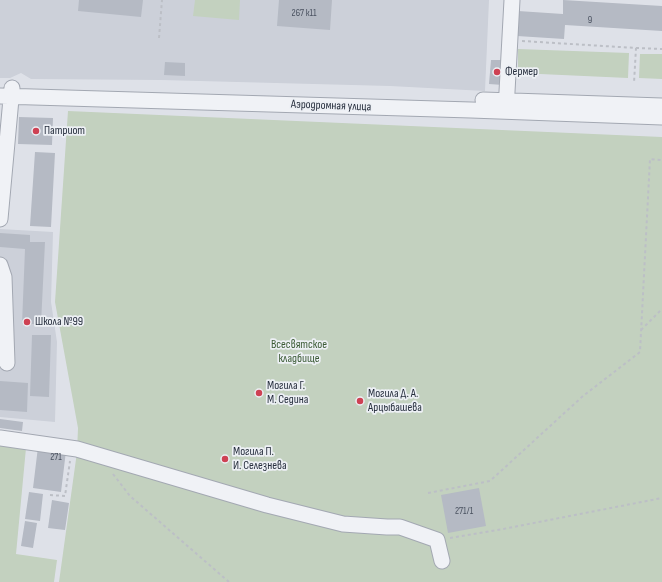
<!DOCTYPE html>
<meta charset="utf-8">
<style>
body{margin:0}
canvas{display:block;background:#dee1e8}
</style>
<canvas width="662" height="582"></canvas>
<script>
const c = document.querySelector('canvas').getContext('2d');
c.lineJoin = 'round';
function fill(path, color) {
  c.fillStyle = color;
  c.fill(path, 'evenodd');
}
function poly(rows) {
  const path = new Path2D();
  for (const r of rows) {
    path.moveTo(r[0], r[1]);
    for (let i = 2; i < r.length; i += 2) path.lineTo(r[i], r[i + 1]);
  }
  return path;
}
function strokePath(path, color, width, dash) {
  c.strokeStyle = color;
  c.lineWidth = width;
  c.lineCap = dash ? 'butt' : 'round';
  c.setLineDash(dash || []);
  c.stroke(path);
}
function label(font, color, halo, rows, align = 'center') {
  c.font = font + ' "Sofia Sans Condensed",sans-serif';
  c.lineWidth = 3.5;
  c.setLineDash([]);
  c.textBaseline = 'middle';
  c.strokeStyle = halo;
  c.fillStyle = color;
  for (const [text, x, y, turn = 0] of rows) {
    c.save();
    c.translate(x, y);
    c.rotate((+turn || 0) * Math.PI / 180);
    c.textAlign = isNaN(turn) ? turn : align;
    if (halo) c.strokeText(text, 0, 0);
    c.fillText(text, 0, 0);
    c.restore();
  }
}
fill(poly([
 [0,0,489,0,485,91,390,86,161,80,31,79,21,73,10,78,0,78],
 [0,229,53,232,51,302,57,342,55,422,0,417]
]), '#ccd0d9');
fill(poly([
 [195,0,240,0,239,20,193,16],
 [518,49,629,53,628,78,518,73],
 [640,54,662,54,662,79,639,78],
 [68,111,662,137,662,582,59,582,77,452,78,428,55,302],
 [0,445,26,448,16,554,57,560,54,582,0,582]
]), '#c3d1bf');
fill(poly([
 [79,0,143,0,141,17,78,11],
 [279,0,332,0,330,30,277,26],
 [563,0,662,6,662,31,565,25,564,39,517,36,518,11,563,14],
 [491,60,505,60,503,85,489,84],
 [165,62,185,63,185,76,164,75],
 [19,117,53,118,52,145,18,144],
 [35,152,55,153,51,227,30,226],
 [0,233,30,235,30,242,45,242,41,324,22,324,25,249,0,247],
 [32,335,51,335,49,397,30,396],
 [0,381,28,383,27,412,0,410],
 [0,419,23,422,22,431,0,428],
 [38,447,66,451,61,492,33,488],
 [479,488,486,526,448,533,441,495],
 [29,492,43,494,40,521,25,519],
 [52,500,69,503,65,530,48,528],
 [25,521,37,523,33,548,21,546]
]), '#b5bac4');
const minor = poly([
 [0,96,471,110,662,117],
 [483,100,662,106],
 [506,110,512,0],
 [0,219,12,88],
 [0,265,4,277,7,363],
 [0,438,77,449,267,505,343,524,387,527,400,527,437,540,442,561]
]);
strokePath(minor, '#a3a8b2', 17);
strokePath(poly([
 [159,38,162,0],
 [522,41,636,48,634,83],
 [636,48,662,49],
 [641,330,662,309],
 [113,474,130,496,229,582],
 [428,493,490,481,583,396,640,352,650,159,662,160],
 [50,495,65,496,70,461],
 [450,538,503,529,662,498]
]), '#bcbfc6', 2, [3, 3]);
strokePath(minor, '#f0f2f6', 15);
for (const [x, y, r, color] of [
 [497,72,4,"#ce4153"],
 [36,131,4,"#ce4153"],
 [27,322,4,"#ce4153"],
 [259,393,4,"#ce4153"],
 [360,401,4,"#ce4153"],
 [225,459,4,"#ce4153"]
]) {
  const dot = new Path2D();
  dot.arc(x, y, r, 0, 2 * Math.PI);
  c.fillStyle = color;
  c.fill(dot);
  strokePath(dot, '#edf0f5', 1.5);
}
label('10px', '#4a5260', null, [
 ["267 к11",304,13],
 ["9",590,20],
 ["271",56,457],
 ["271/1",464,511]
]);
label('12px', '#272f3e', '#edf0f5', [
 ["Фермер",505,72],
 ["Патриот",44,131],
 ["Школа №99",35,322],
 ["Могила Г.",267,386],
 ["М. Седина",267,400],
 ["Могила Д. А.",368,394],
 ["Арцыбашева",368,408],
 ["Могила П.",233,452],
 ["И. Селезнева",233,466]
], 'left');
label('12px', '#272f3e', '#edf0f5', [
 ["Аэродромная улица",331,106,2]
]);
label('12px', '#3a5a34', '#edf0f5', [
 ["Всесвятское",299,345],
 ["кладбище",299,359]
]);
</script>
